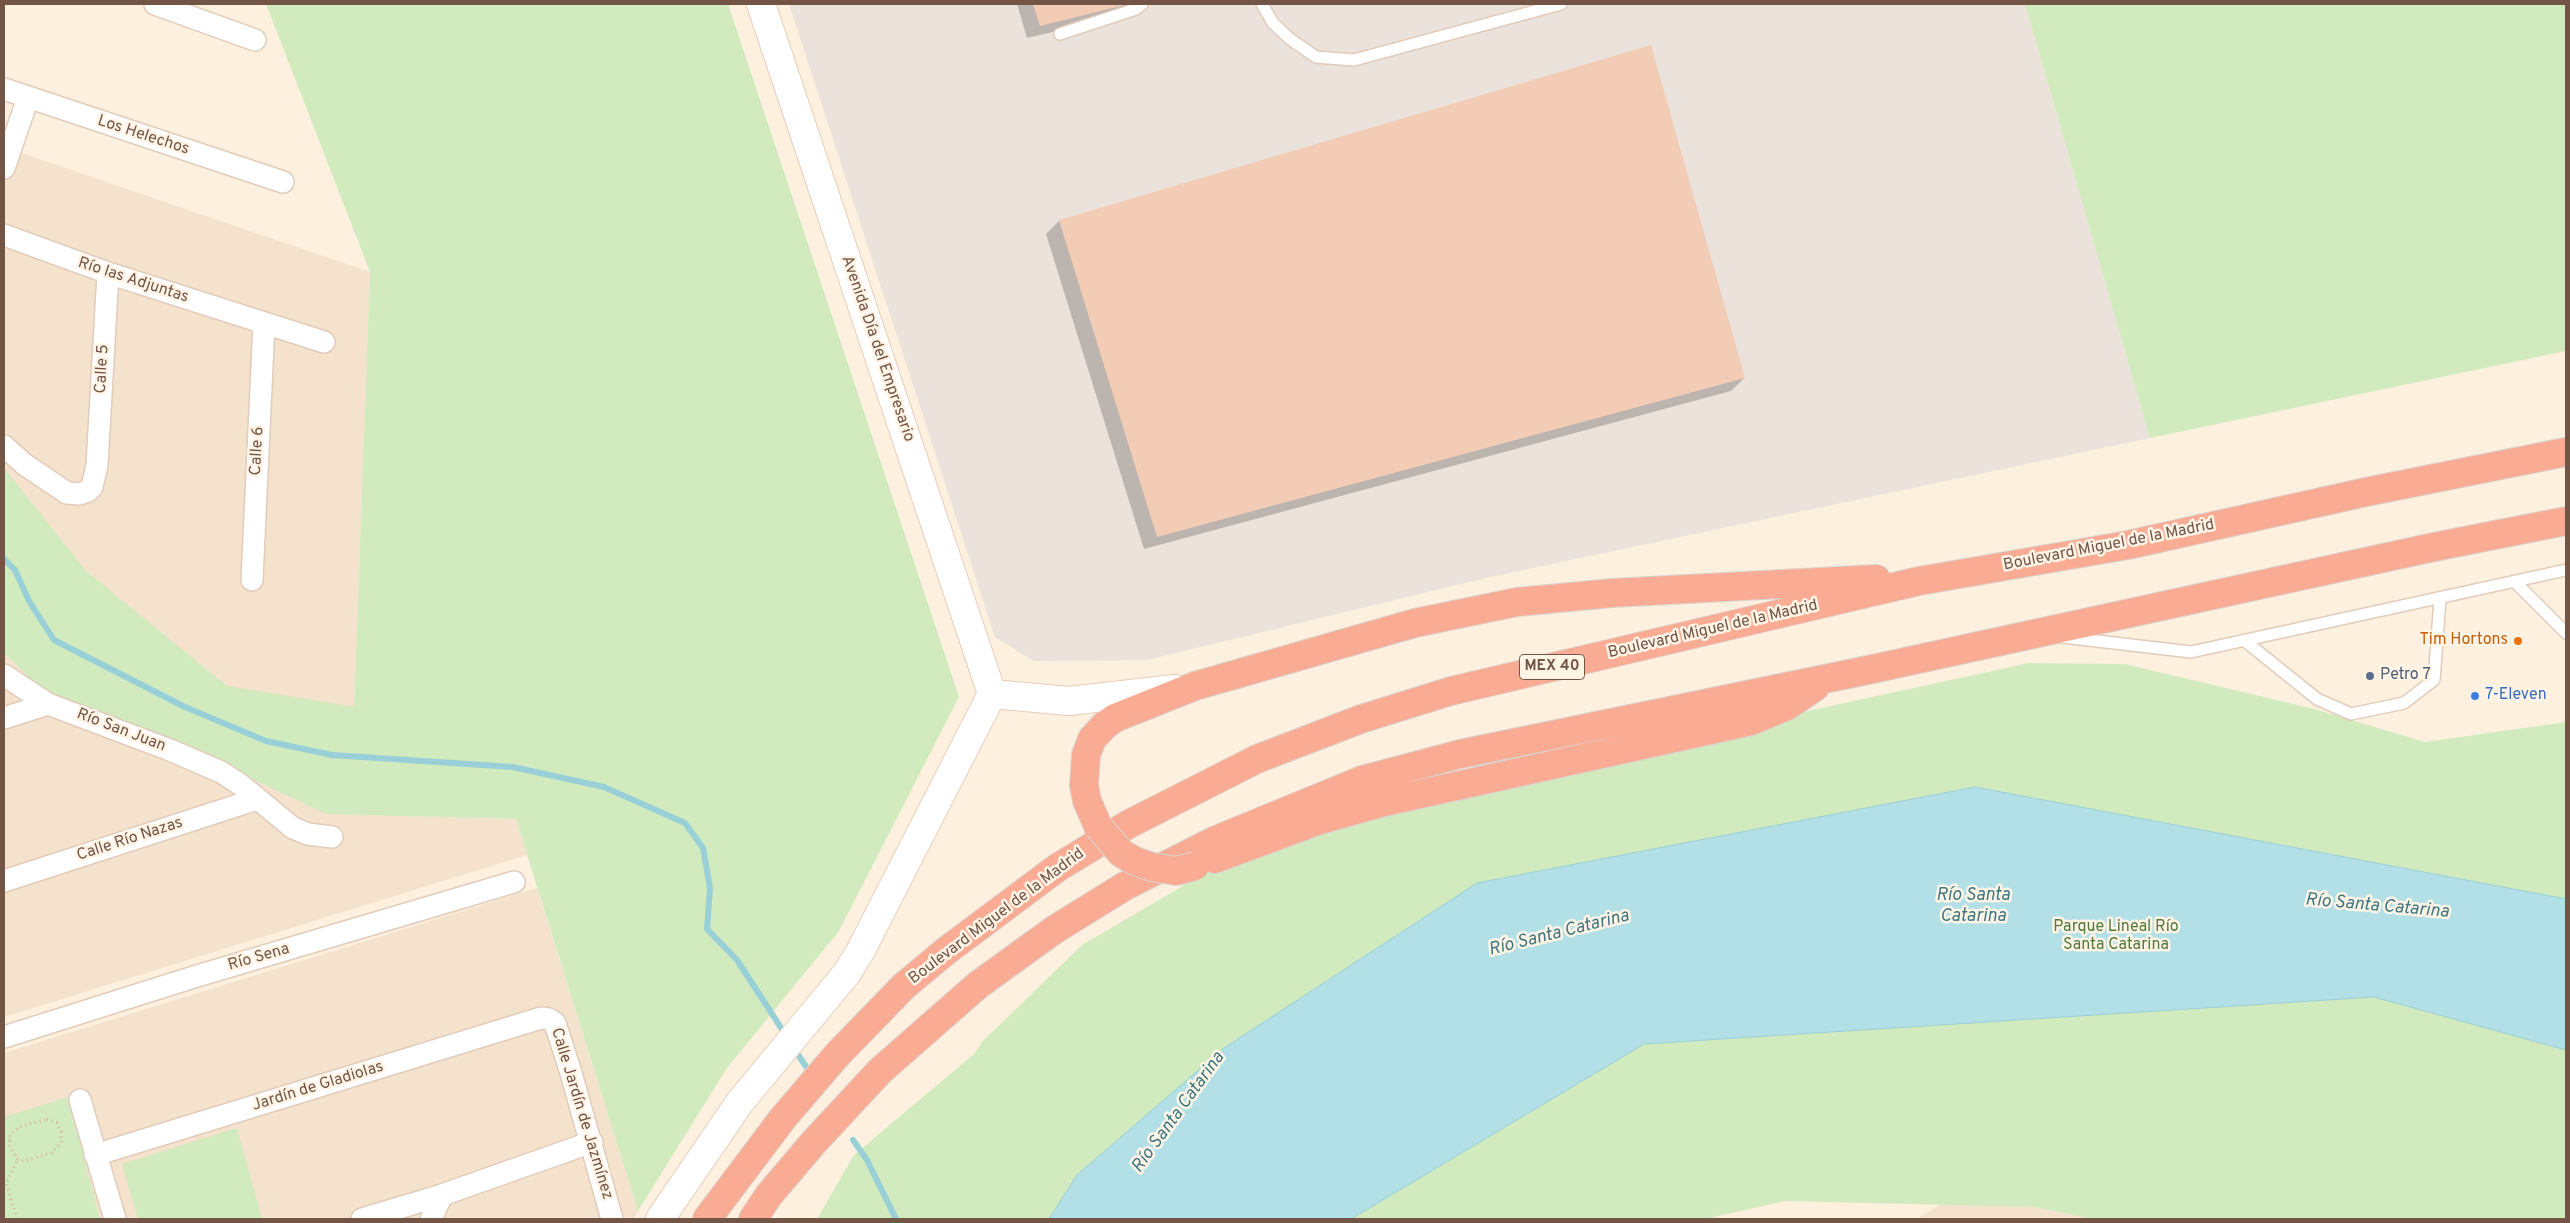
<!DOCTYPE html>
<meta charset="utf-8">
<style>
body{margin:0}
#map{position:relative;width:2570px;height:1223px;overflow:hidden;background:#fdf0df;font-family:Overpass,sans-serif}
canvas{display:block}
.frame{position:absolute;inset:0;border:5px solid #735546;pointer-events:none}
</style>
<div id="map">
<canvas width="2570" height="1223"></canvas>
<div class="frame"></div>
</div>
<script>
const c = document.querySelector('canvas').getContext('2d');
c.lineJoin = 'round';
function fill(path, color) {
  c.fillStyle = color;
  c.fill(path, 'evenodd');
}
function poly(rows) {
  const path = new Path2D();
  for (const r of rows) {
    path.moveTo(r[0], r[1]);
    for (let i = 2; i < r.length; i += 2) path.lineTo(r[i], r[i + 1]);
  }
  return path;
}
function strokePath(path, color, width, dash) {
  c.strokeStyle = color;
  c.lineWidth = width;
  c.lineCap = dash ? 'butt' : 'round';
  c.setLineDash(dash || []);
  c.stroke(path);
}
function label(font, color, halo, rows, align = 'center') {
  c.font = font + ' Overpass,sans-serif';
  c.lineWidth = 5;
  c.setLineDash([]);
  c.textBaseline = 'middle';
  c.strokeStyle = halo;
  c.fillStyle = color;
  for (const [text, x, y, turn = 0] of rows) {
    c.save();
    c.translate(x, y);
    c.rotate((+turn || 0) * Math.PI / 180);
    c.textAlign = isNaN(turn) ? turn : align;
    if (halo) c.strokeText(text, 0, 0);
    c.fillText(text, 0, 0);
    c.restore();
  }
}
fill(poly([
 [4,147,370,272,354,707,328,814,516,819,527,855,4,1017],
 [537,888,638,1211,634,1219,4,1219,4,1053],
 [1941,1204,2034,1207,2094,1219,1917,1219]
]), '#f4e2cd');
fill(poly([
 [789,4,2025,4,2150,438,1490,577,1147,660,1034,661,995,637]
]), '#eae2db');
fill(poly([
 [266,4,728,4,959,697,839,931,727,1068,638,1211,516,819,327,814,194,752,46,693,4,653,4,468,86,571,227,686,354,707,370,272],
 [2025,4,2566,4,2566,351,2150,438],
 [2029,663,2125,664,2314,709,2425,742,2566,722,2566,1219,2094,1219,2034,1207,1785,1201,1705,1219,817,1219,854,1155,974,1054,983,1041,1082,945,1222,863,1333,818,1697,735],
 [68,1097,100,1219,4,1219,4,1117],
 [237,1128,262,1219,138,1219,122,1164]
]), '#d1eabe');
const water = poly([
 [1975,787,2566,899,2566,1050,2374,997,1644,1044,1351,1219,1049,1219,1077,1175,1224,1048,1477,883,1975,787]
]);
fill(water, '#b3e0e6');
strokePath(water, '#99d0d8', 1);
fill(poly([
 [1017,4,1129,4,1116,17,1027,38],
 [1650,47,1744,378,1731,391,1144,549,1046,234,1059,221]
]), '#0003');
strokePath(poly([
 [4,559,15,570,29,601,54,640,185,707,266,741,332,755,513,767,604,787,685,823,703,848,710,888,707,929,737,960,787,1037],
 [793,1047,811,1074],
 [853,1140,867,1160,896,1219]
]), '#99d0d8', 6);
fill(poly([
 [1033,4,1129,4,1040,26],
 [1651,45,1745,378,1157,537,1059,220]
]), '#f3ccb6');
const lane = poly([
 [1262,4,1273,23,1290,39,1316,57,1354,60,1561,4],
 [1060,34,1136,9,1142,4],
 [2515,582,2566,633],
 [2063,637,2191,652,2566,570],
 [2245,641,2317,699,2351,714,2404,703,2434,680,2440,599]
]);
const street = poly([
 [155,4,255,40],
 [4,89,283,182],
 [4,168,28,98],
 [4,235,108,273,324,342],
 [4,446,24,464,67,493,79,494,88,491,92,487,97,465,108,273],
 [252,580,264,323],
 [4,675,48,704,170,750,221,772,241,785,293,828,308,834,332,837],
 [4,718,48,704],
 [4,881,257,799],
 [4,1037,197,976,514,882],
 [80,1100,115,1219],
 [95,1155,541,1018,549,1019,555,1023,571,1073,612,1219],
 [362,1219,442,1195,592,1142],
 [431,1219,442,1195]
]);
const secondary = poly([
 [761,4,992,694],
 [992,694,1069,701,1175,689],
 [660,1219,740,1102,847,973,861,950,992,694]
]);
const highway = poly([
 [1098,826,1087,801,1084,785,1086,755,1092,739,1105,725,1115,718,1195,686,1415,623,1517,602,1612,593,1876,579],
 [1215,859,1320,820,1384,802,1751,721,1787,706,1815,687],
 [707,1219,783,1118,837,1055,904,986,946,951,1057,868,1129,824,1257,759,1361,719,1451,691,1919,581,2128,545,2366,492,2566,452],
 [753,1219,769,1195,814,1142,880,1071,978,985,1054,930,1125,886,1216,840,1362,780,1460,754,1868,670,2434,547,2566,521]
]);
strokePath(lane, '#e1ccbb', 14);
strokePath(street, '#e1ccbb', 24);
strokePath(secondary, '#e6cdb9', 30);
strokePath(highway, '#dbd3cf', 30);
strokePath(poly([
 [47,1119,57,1123,61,1132,61,1143,51,1153,24,1161,18,1159,10,1146,10,1135,19,1127,47,1119],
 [4,1140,10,1140],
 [17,1219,6,1183,18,1159]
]), '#d7b09a', 3, [1, 4]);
strokePath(lane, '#fff', 11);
strokePath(street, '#fff', 21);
strokePath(secondary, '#fff', 28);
strokePath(highway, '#f9ab93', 28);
const highwayBridge = poly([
 [1098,826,1121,853,1135,861,1152,867,1176,871,1195,866]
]);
strokePath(highwayBridge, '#dbd3cf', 30, []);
strokePath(highwayBridge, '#f9ab93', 28);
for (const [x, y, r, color] of [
 [2518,641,5,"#e8710a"],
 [2370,676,5,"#5c6f8a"],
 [2475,696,5,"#3f7fe0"]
]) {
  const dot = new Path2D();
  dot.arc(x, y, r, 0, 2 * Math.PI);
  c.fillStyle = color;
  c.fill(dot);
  strokePath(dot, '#fff4e6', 2);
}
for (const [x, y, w] of [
 [1552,667,65]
]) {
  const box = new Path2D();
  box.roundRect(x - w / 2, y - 12.5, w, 25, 4);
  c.fillStyle = '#fff4e6';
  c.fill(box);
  strokePath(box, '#735546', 1);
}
label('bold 15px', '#735546', null, [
 ["MEX 40",1552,667]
]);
label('16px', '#735546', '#fff4e6', [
 ["Los Helechos",143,136,18],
 ["Río las Adjuntas",133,281,18],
 ["Avenida Día del Empresario",877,349,71],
 ["Calle 5",103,369,-87],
 ["Calle 6",258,451,-87],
 ["Boulevard Miguel de la Madrid",2109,546,-11],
 ["Boulevard Miguel de la Madrid",1713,630,-13],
 ["Río San Juan",121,731,21],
 ["Calle Río Nazas",130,840,-18],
 ["Boulevard Miguel de la Madrid",997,917,-37],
 ["Río Sena",259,958,-16],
 ["Jardín de Gladiolas",318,1087,-17],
 ["Calle Jardín de Jazmínez",581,1114,73]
]);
label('16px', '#c56008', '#fff4e6', [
 ["Tim Hortons",2508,641]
], 'right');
label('16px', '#4e5e75', '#fff4e6', [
 ["Petro 7",2380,676]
], 'left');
label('16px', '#366cbe', '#fff4e6', [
 ["7-Eleven",2485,696]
], 'left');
label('16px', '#51793e', '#fff4e6', [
 ["Parque Lineal Río",2116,928],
 ["Santa Catarina",2116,946]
]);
label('italic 18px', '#3d7781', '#fff4e6', [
 ["Río Santa",1973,896],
 ["Catarina",1973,917],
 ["Río Santa Catarina",2377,907,5],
 ["Río Santa Catarina",1559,934,-14],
 ["Río Santa Catarina",1179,1113,-54]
]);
</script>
